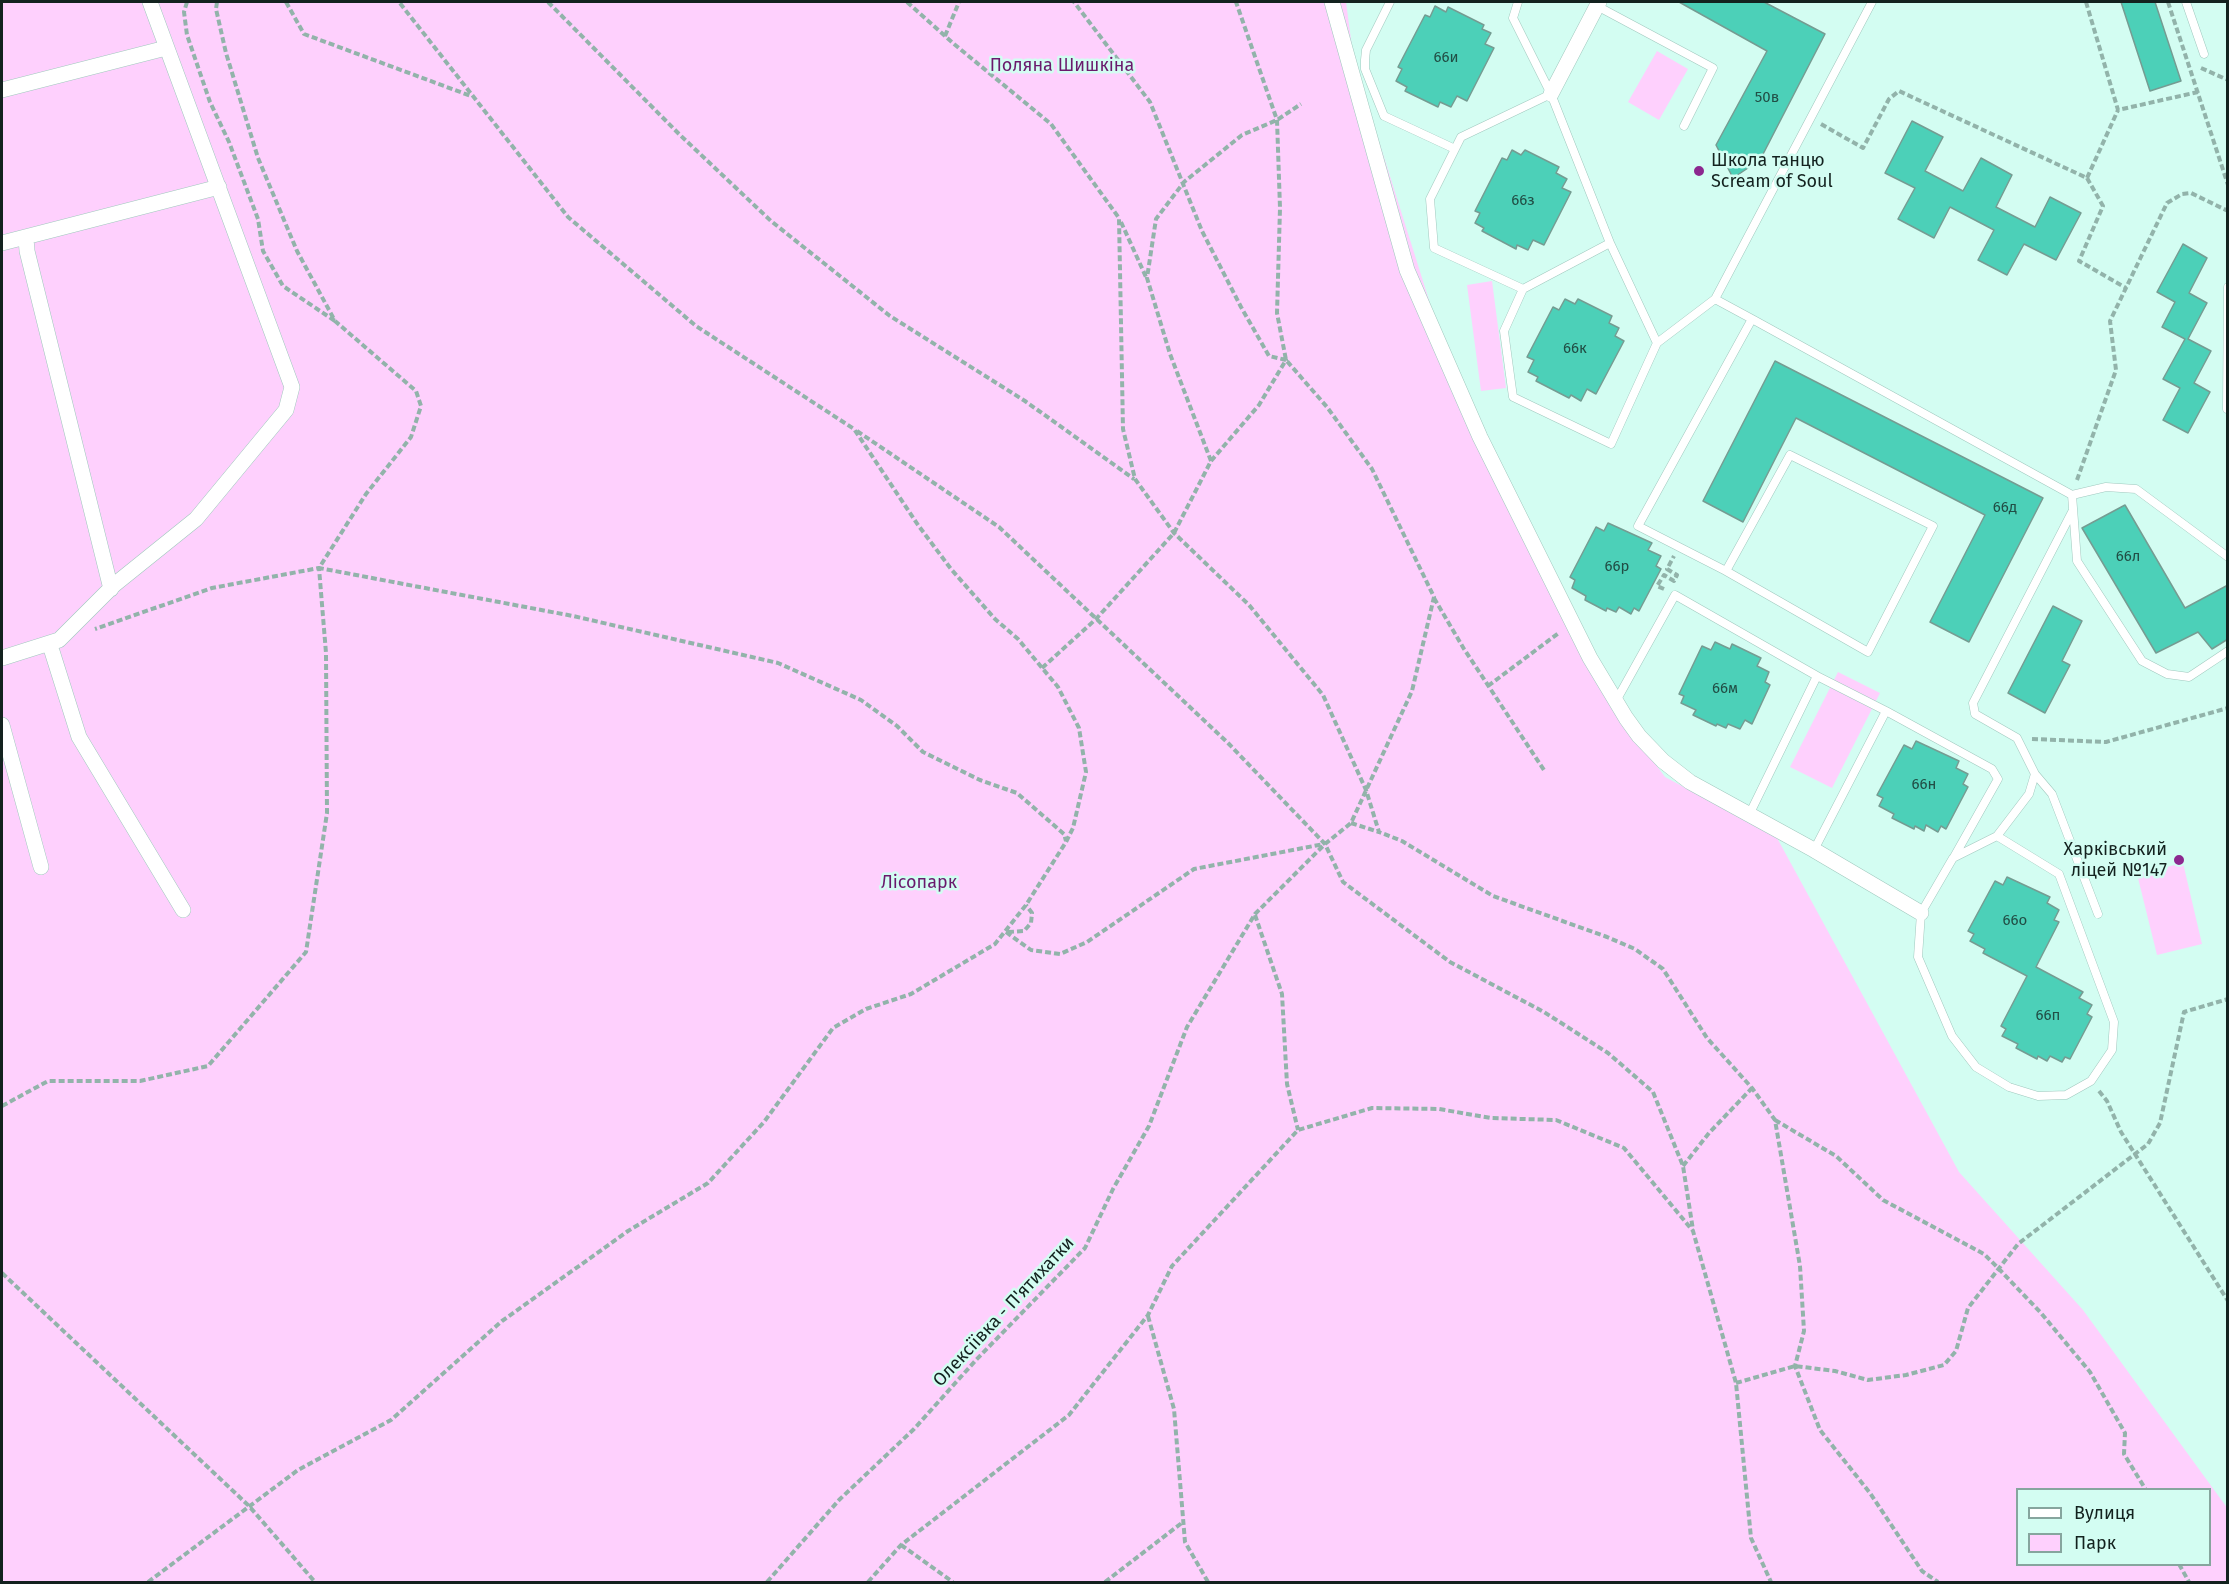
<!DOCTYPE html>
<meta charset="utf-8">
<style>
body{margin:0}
#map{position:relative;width:2229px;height:1584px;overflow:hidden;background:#d3fdf2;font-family:"Fira Sans",sans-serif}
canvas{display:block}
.frame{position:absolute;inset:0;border:3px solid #13221f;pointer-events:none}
.legend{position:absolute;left:2016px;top:1488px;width:195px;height:78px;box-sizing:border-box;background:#d3fdf2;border:2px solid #86a59e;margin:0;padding:8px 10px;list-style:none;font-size:18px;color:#13221f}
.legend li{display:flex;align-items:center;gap:12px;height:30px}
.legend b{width:30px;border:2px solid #86a59e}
</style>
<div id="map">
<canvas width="2229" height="1584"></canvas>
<div class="frame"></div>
<ul class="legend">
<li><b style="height:8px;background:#fff"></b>Вулиця</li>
<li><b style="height:16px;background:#fed0fd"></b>Парк</li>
</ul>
</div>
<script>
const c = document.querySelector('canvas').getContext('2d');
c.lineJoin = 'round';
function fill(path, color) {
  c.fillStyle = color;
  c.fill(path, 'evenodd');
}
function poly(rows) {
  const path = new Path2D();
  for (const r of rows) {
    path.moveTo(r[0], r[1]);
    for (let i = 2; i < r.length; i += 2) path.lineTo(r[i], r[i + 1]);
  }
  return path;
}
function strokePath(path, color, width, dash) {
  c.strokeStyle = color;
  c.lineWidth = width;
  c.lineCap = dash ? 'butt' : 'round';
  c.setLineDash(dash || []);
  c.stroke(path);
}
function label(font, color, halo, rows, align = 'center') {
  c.font = font + ' "Fira Sans",sans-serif';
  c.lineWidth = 5;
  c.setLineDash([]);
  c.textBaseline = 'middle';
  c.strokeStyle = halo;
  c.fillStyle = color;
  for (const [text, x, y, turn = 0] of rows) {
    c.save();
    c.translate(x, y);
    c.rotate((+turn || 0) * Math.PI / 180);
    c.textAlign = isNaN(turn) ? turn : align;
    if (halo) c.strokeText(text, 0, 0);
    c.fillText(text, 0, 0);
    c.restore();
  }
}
fill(poly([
 [2,2,1346,2,1354,62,1457,389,1637,739,1665,777,1776,836,1959,1172,2083,1310,2228,1509,2227,1582,2,1582],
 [2018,1490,2210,1490,2210,1564,2018,1564],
 [1657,51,1688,69,1659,120,1628,102],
 [1492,281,1506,388,1481,391,1467,285],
 [1838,672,1880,693,1832,788,1790,767],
 [2183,863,2202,944,2157,955,2137,874]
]), '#fed0fd');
const building = poly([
 [1679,2,1764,2,1825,34,1760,160,1733,178,1716,145,1767,51,1679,2],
 [2121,2,2155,2,2181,81,2150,91,2121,2],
 [1435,6,1446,12,1448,7,1484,25,1482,29,1491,33,1485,44,1494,48,1467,101,1457,96,1451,107,1440,102,1438,107,1405,91,1407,87,1396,81,1402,69,1398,67,1425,15,1430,17,1435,6],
 [1912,121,1943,137,1925,171,1963,191,1981,158,2012,175,1996,207,2035,227,2050,197,2081,213,2056,260,2024,244,2007,275,1978,260,1994,230,1950,207,1934,238,1898,219,1915,188,1885,173,1912,121],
 [1512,150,1521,155,1525,150,1559,167,1556,173,1567,179,1562,188,1571,192,1544,245,1533,240,1528,250,1517,245,1516,249,1482,231,1484,228,1475,223,1480,213,1475,211,1502,158,1507,160,1512,150],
 [2183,244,2207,258,2189,293,2207,303,2188,339,2211,351,2194,383,2210,392,2188,433,2163,420,2180,388,2163,379,2185,339,2162,327,2175,302,2157,292,2183,244],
 [1565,299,1575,304,1578,299,1612,316,1609,323,1619,328,1615,336,1624,341,1596,394,1587,389,1581,401,1571,395,1569,398,1536,381,1538,377,1528,372,1534,360,1527,357,1553,307,1559,310,1565,299],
 [1775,361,2043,498,1969,642,1930,622,1985,515,1796,418,1743,522,1703,501,1775,361],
 [2125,505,2185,608,2228,585,2228,639,2212,649,2198,632,2156,653,2082,528,2125,505],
 [1608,523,1652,543,1648,550,1661,556,1656,566,1661,569,1639,611,1634,608,1631,614,1619,607,1616,612,1607,608,1606,611,1585,600,1586,596,1572,588,1575,580,1570,577,1596,527,1604,531,1608,523],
 [2053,606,2082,621,2062,661,2070,665,2045,713,2008,693,2053,606],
 [1715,642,1730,649,1732,644,1761,658,1757,666,1769,672,1765,682,1770,685,1752,724,1745,720,1740,729,1728,724,1726,728,1717,724,1716,726,1693,715,1696,710,1681,703,1684,696,1679,694,1702,646,1711,650,1715,642],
 [1916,741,1959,761,1956,768,1968,774,1963,784,1968,787,1946,829,1941,826,1938,832,1926,825,1924,831,1915,826,1914,829,1892,818,1894,814,1879,806,1883,798,1877,795,1904,745,1912,749,1916,741],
 [2007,877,2050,897,2047,903,2059,910,2054,920,2059,922,2036,967,2083,992,2079,998,2092,1005,2087,1014,2092,1017,2070,1059,2065,1057,2062,1062,2050,1056,2047,1061,2038,1056,2037,1059,2016,1048,2018,1044,2002,1036,2006,1029,2001,1026,2027,976,1983,953,1985,949,1970,941,1974,934,1968,931,1995,881,2003,885,2007,877]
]);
fill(building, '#4cd0b8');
strokePath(building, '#759c92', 1.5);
const lane = poly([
 [1390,2,1366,50,1365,60,1365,69,1384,116,1455,149],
 [1518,2,1513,18,1551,94,1610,243,1657,343],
 [2186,2,2204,54],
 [1597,6,1713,68,1684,126],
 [1610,243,1523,289,1504,331,1513,397,1611,444,1657,343,1715,299],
 [1523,289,1434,248,1430,199,1461,137,1551,94],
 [1752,319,2072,495,2106,487,2136,489,2228,557],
 [2227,409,2228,287],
 [2072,495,2077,561,2142,661,2167,674,2189,677,2228,651],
 [1726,571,1790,455,1933,526,1868,652,1726,571,1638,526,1752,319,1715,299,1872,2],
 [1616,701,1675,595,1817,676],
 [1886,711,1992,769,1998,779,1954,857],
 [2035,774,2052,794,2098,914],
 [1749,815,1817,676,1886,711,1814,850],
 [1997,836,2059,874,2114,1022,2112,1050,2091,1081,2066,1095,2038,1096,2009,1087,1976,1067,1952,1036,1918,957,1921,913,1953,858,1997,836,2029,794,2035,774,2017,738,1975,714,1973,703,2072,512]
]);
const street = poly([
 [1332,2,1407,270,1480,437,1590,658,1626,718,1639,736,1663,761,1690,782,1814,850,1921,913],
 [2,90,166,48],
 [1551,94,1599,2],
 [26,238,27,251,111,589],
 [2,243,219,187],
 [50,645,79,737,183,910],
 [2,658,59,640,114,585,196,519,286,410,292,387,150,2],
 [2,725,41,867]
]);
strokePath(lane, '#a0c8be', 9);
strokePath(street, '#a0c8be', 16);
strokePath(poly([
 [187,2,184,12,187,35,210,102,229,142,258,219,263,251,283,286,335,321],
 [217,2,216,9,226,53,258,158,297,251,335,321,416,391,421,406,411,437,366,494,319,568,573,616,778,663,861,700,897,726,923,752,980,780,1017,793,1064,834,1066,841],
 [286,2,304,34,471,96],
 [548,2,679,134,771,221,890,316,1025,401,1134,479],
 [907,2,954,44,1051,124,1119,218,1123,429,1135,479,1174,533,1249,605,1323,695,1366,790,1379,832,1402,841,1493,896,1607,937,1635,949,1663,969,1707,1038,1752,1088,1775,1120,1800,1266,1804,1331,1795,1366,1820,1430,1870,1493,1922,1571,1938,1582],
 [2086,2,2118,110,2198,92],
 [2168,2,2228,185],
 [945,36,959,2],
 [2201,68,2228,80],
 [1821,124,1863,148,1889,99,1899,91,2087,178,2118,110],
 [2087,178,2103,206,2079,261,2126,288],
 [1121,222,1146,277],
 [857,431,999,527,1228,743,1325,844,1343,882,1450,962,1544,1012,1608,1053,1653,1092,1683,1166,1693,1230],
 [1211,461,1170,354,1147,278,1156,219,1184,182,1242,135,1277,120,1301,104],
 [2077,480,2116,370,2110,321,2167,203,2182,194,2191,193,2228,211],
 [1664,589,1657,586,1664,575,1674,581,1677,575,1667,569,1674,556],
 [1434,598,1464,649,1544,770],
 [1042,668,1096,619,1174,533,1211,461,1259,405,1286,360,1269,356,1241,307,1202,231,1150,102,1074,2],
 [1488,686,1560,632],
 [2032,739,2106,742,2228,708],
 [1351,823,1379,832],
 [1255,915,1282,994,1287,1084,1298,1130],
 [1006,932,1031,950,1060,954,1087,942,1194,869,1324,844],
 [1008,932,1024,931,1031,923,1032,913,1026,905],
 [2099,1091,2107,1101,2121,1132,2228,1301],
 [2,1106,48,1081,140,1081,208,1066,306,952,327,813,326,653,319,568,212,588,95,629],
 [1775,1120,1836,1156,1883,1200,1984,1254,1999,1269,2041,1313,2090,1372,2125,1433,2124,1454,2146,1490],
 [1683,1166,1709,1133,1752,1088],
 [2,1273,249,1506,315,1582],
 [1148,1316,1174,1409,1185,1542,1208,1582],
 [1736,1383,1795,1366,1835,1371,1868,1380,1906,1375,1944,1365,1956,1351,1968,1308,2018,1244,2148,1144,2160,1123,2184,1012,2228,999],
 [901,1545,953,1582],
 [2179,1564,2189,1582],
 [148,1582,298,1470,391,1420,502,1321,628,1231,708,1183,764,1122,833,1028,866,1009,911,994,995,944,1026,905,1066,842,1073,828,1086,772,1079,728,1058,687,1018,639,995,619,951,569,918,525,854,429,696,326,568,217,399,2],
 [767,1582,839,1500,914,1429,976,1360,1085,1248,1113,1189,1149,1126,1187,1027,1255,914,1325,844,1351,823,1412,691,1434,597,1372,469,1327,407,1286,360,1277,313,1280,208,1277,120,1236,2],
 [868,1582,901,1545,1069,1415,1148,1315,1172,1266,1298,1130,1372,1108,1439,1109,1491,1118,1556,1120,1624,1148,1693,1231,1736,1383,1751,1538,1771,1582],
 [1105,1582,1183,1522]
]), '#92b3aa', 4, [6, 3]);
strokePath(lane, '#fff', 8);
strokePath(street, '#fff', 15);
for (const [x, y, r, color] of [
 [1699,171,6,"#8c278f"],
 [2179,860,6,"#8c278f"]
]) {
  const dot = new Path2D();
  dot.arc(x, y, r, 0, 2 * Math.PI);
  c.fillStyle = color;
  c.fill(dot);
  strokePath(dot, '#d3fdf2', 2);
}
label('15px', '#214e45', null, [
 ["66и",1446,58],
 ["50в",1767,98],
 ["66з",1523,201],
 ["66к",1575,349],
 ["66д",2005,508],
 ["66л",2128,557],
 ["66р",1617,567],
 ["66м",1725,689],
 ["66н",1924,785],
 ["66о",2015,921],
 ["66п",2048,1016]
]);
label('18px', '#6a1a6d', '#d3fdf2', [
 ["Поляна Шишкіна",1062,66],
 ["Лісопарк",919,883]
]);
label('18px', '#13221f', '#d3fdf2', [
 ["Школа танцю",1711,161],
 ["Scream of Soul",1711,182],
 ["Харківський",2167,850,"right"],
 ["ліцей №147",2167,871,"right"]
], 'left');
label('18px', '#13221f', '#d3fdf2', [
 ["Олексіївка - П'ятихатки",1004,1312,-47]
]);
</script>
